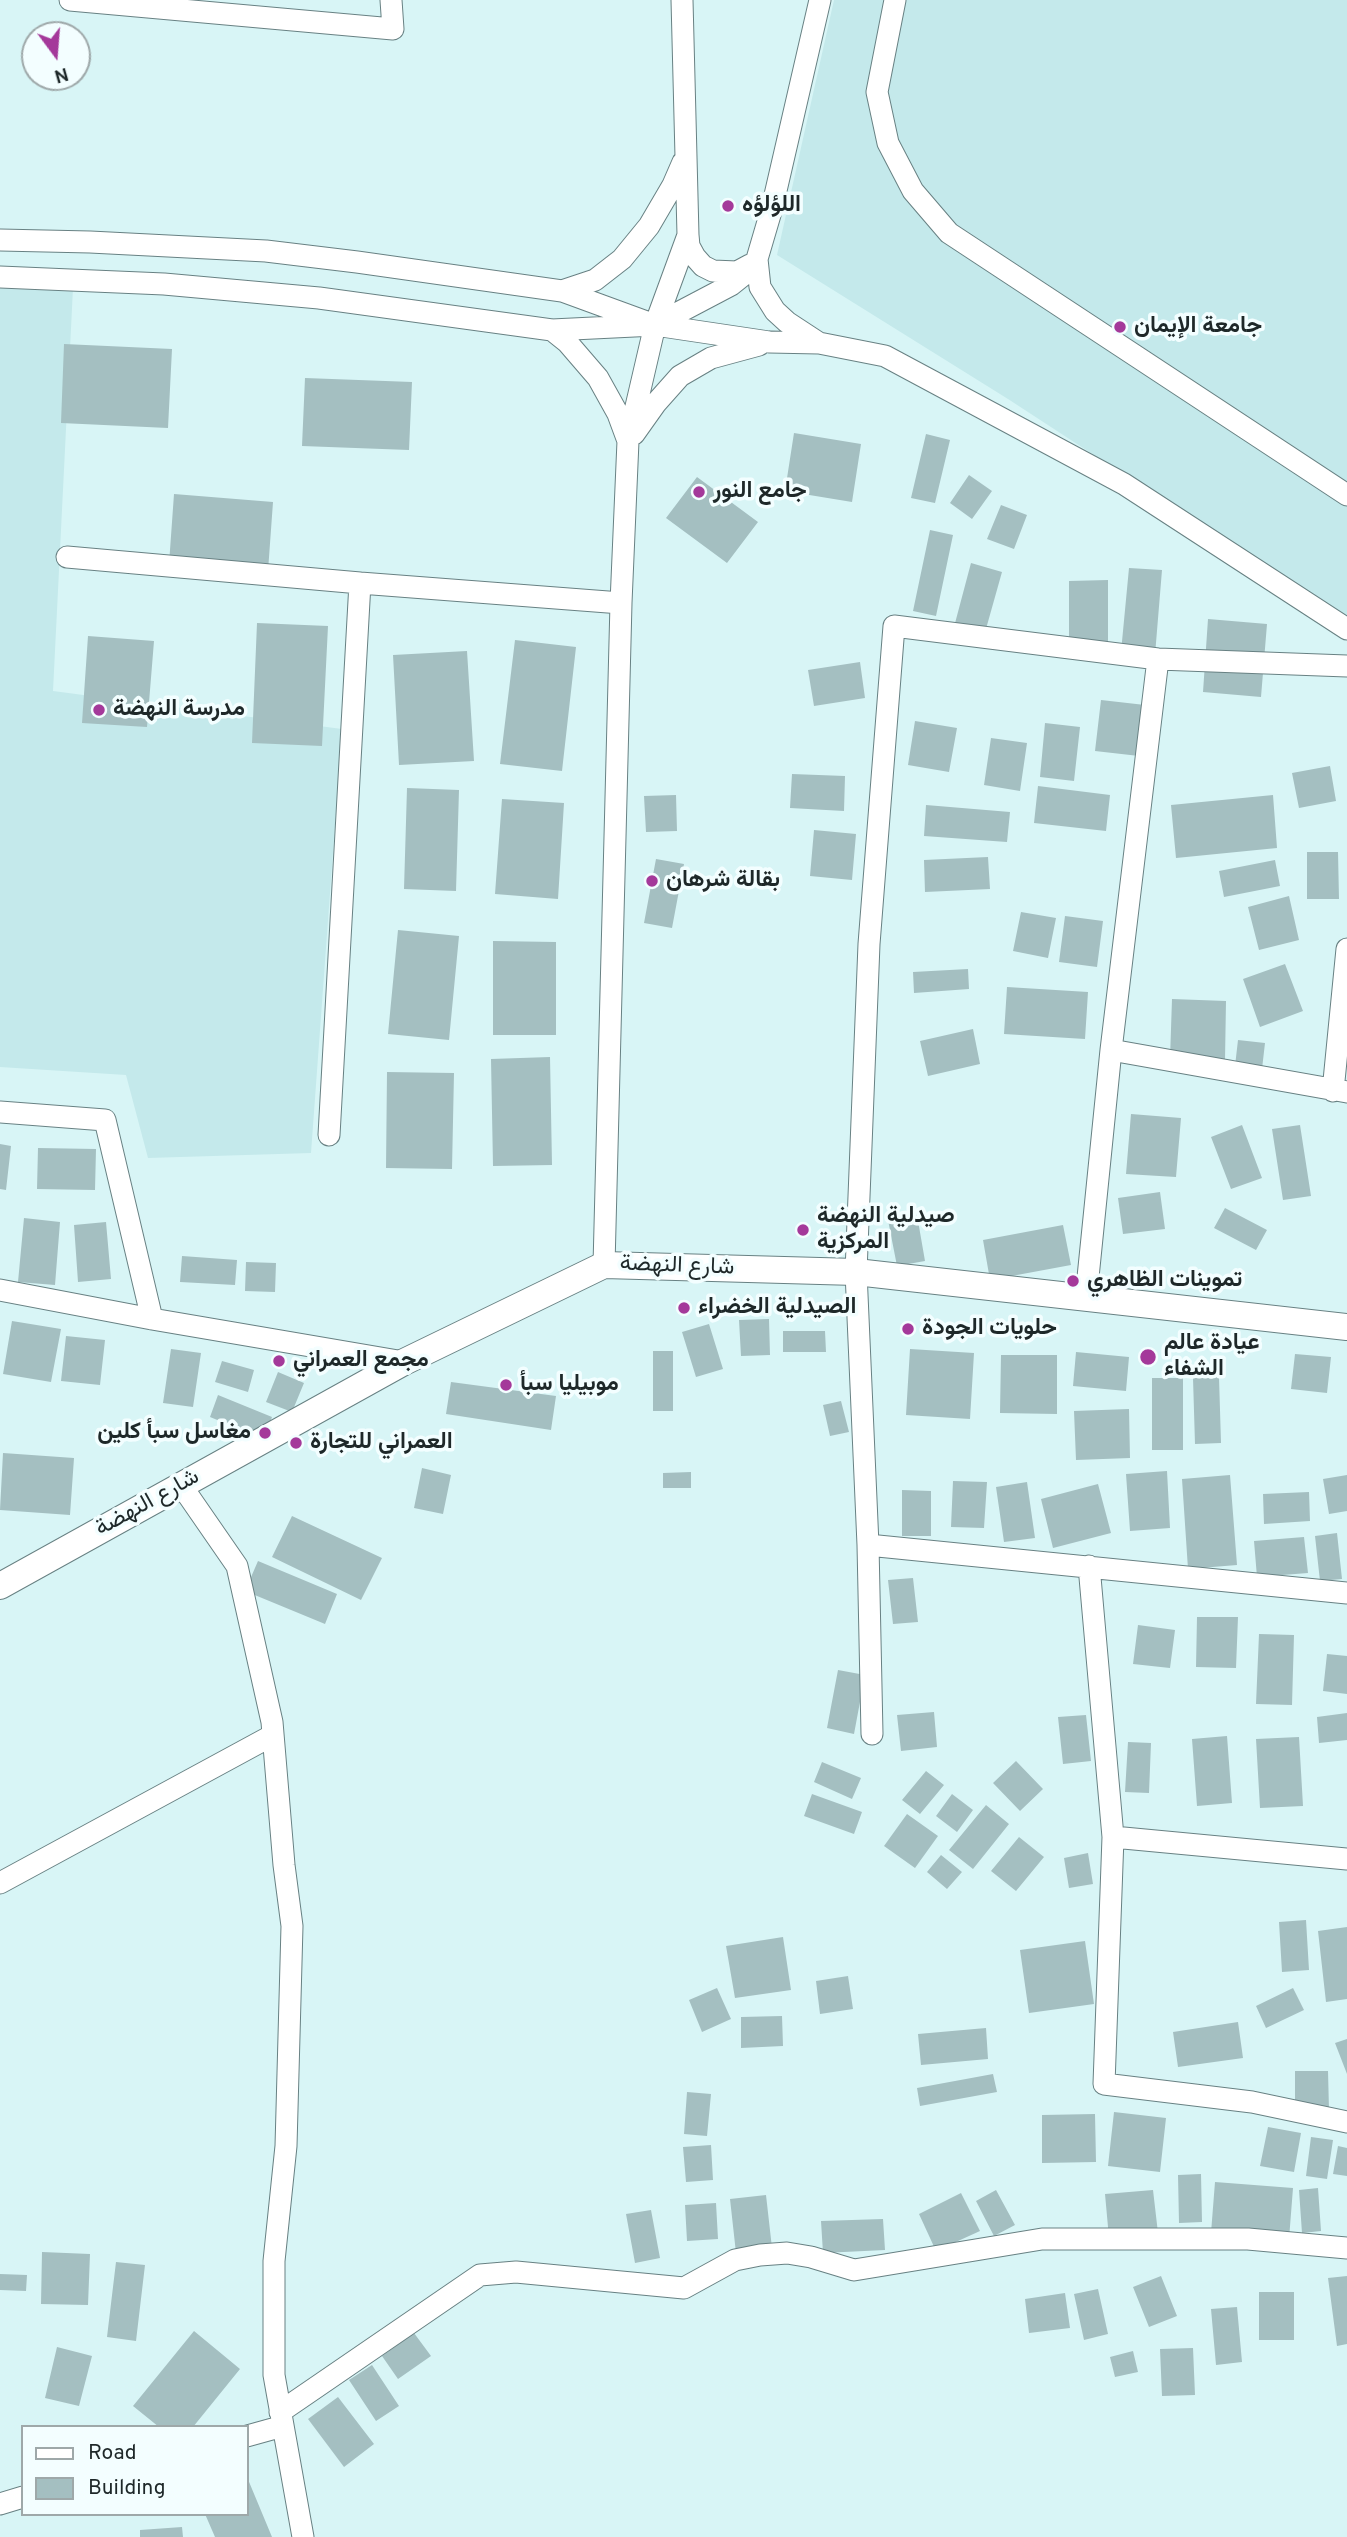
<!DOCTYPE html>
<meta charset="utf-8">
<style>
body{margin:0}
#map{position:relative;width:1347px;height:2537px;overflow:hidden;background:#d8f5f6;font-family:Overpass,sans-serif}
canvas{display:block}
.legend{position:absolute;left:21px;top:2425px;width:228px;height:91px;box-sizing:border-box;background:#f3feff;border:2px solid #9ea8a9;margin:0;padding:9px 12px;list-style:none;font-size:21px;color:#1e2829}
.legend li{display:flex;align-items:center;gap:14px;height:35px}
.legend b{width:35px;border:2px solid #9ea8a9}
.north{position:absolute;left:21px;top:21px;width:70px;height:70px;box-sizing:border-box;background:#f3feff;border:2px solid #9ea8a9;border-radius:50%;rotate:164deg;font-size:19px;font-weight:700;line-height:28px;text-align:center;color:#1e2829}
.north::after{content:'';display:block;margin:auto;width:24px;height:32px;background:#a4399a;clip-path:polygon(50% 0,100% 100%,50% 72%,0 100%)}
</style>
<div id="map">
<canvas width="1347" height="2537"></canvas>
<ul class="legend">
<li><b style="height:9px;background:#fff"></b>Road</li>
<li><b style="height:19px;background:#a4bfc1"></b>Building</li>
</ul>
<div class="north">N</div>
</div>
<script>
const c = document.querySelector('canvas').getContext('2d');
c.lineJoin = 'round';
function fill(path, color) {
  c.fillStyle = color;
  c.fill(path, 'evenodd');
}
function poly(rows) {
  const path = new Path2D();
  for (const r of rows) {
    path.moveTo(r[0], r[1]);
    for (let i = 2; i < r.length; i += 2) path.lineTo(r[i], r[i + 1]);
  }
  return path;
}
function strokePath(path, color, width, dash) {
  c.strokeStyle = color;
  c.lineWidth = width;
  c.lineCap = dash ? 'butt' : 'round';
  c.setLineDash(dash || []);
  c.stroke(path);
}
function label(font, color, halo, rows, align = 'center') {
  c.font = font + ' Overpass,Vazirmatn,sans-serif';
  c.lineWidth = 7;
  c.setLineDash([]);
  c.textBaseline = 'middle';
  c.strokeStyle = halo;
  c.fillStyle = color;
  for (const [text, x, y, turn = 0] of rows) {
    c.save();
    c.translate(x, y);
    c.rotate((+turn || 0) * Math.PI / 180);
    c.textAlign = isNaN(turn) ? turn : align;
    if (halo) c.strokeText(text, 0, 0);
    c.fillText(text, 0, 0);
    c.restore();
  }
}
fill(poly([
 [834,0,1347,0,1347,620,1008,399,777,255],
 [0,288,73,288,53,691,342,729,311,1153,148,1158,126,1075,0,1067]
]), '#c4e9eb');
fill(poly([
 [64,344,172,349,168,428,61,423],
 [305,378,412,382,409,450,302,446],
 [794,433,861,444,852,502,785,491],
 [926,434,950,440,935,503,911,498],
 [969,475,992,491,972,519,950,503],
 [697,477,758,522,727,563,666,518],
 [174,494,273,502,268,571,169,564],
 [1001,505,1027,515,1014,549,987,539],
 [930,530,953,535,936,616,913,611],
 [971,563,1002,572,984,636,954,627],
 [1129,568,1162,570,1155,655,1121,652],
 [1108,580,1108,647,1069,647,1069,581],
 [1208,619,1267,624,1261,697,1203,692],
 [257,623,328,626,322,746,252,743],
 [88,636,154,641,147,727,82,723],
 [515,640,576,647,562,771,500,764],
 [467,651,474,761,399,765,393,655],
 [860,662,865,698,814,706,808,670],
 [1101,700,1145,705,1139,756,1095,751],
 [915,721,957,728,949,772,908,765],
 [1045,723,1080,727,1074,781,1040,777],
 [991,738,1027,743,1020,791,984,785],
 [1330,766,1336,801,1299,808,1292,773],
 [792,774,845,776,844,811,790,808],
 [1038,786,1110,795,1106,831,1034,823],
 [407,788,459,790,456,891,404,889],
 [676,795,677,831,646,832,644,796],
 [1273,795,1277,848,1176,858,1171,805],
 [502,799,564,803,558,899,495,894],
 [926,805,1010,812,1007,842,924,836],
 [814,830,856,834,852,880,810,876],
 [1307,852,1338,852,1339,899,1307,899],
 [988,857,990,889,925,892,924,860],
 [656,859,684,864,672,928,644,923],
 [1275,860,1280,886,1224,897,1219,871],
 [1289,896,1299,940,1259,950,1248,907],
 [1021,912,1056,918,1048,958,1013,951],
 [1065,916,1103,921,1097,967,1059,962],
 [398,930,459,936,449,1040,388,1034],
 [493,941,556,942,556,1035,493,1035],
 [1285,964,1303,1011,1260,1027,1243,979],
 [968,969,969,989,914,993,913,972],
 [1007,987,1088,992,1085,1039,1004,1034],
 [1172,999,1226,1001,1225,1060,1170,1059],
 [973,1029,980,1064,928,1076,920,1041],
 [1238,1040,1265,1043,1262,1069,1235,1066],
 [550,1057,552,1165,493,1166,491,1059],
 [387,1072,454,1073,452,1169,386,1168],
 [1131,1114,1181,1118,1176,1177,1126,1174],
 [1242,1125,1262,1178,1231,1189,1211,1137],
 [1300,1125,1311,1196,1283,1200,1272,1129],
 [0,1144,11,1146,6,1190,0,1189],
 [38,1148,96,1149,95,1190,37,1189],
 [1160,1192,1165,1229,1123,1234,1118,1198],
 [1225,1208,1267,1230,1256,1250,1214,1228],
 [917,1215,925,1261,897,1266,888,1220],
 [24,1218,60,1222,55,1285,18,1282],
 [106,1222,111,1279,78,1282,74,1225],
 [1063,1225,1071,1265,990,1280,983,1240],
 [182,1256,237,1260,235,1285,180,1282],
 [246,1262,276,1263,275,1292,245,1291],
 [769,1319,770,1355,741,1356,739,1320],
 [12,1321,61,1329,51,1382,3,1374],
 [709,1324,723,1369,696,1377,682,1332],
 [783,1331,825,1331,826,1352,783,1352],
 [66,1336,105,1340,100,1385,61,1381],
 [171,1349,201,1353,193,1407,163,1403],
 [910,1349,974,1353,970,1419,906,1415],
 [653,1351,673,1351,673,1411,653,1411],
 [1076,1352,1129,1357,1126,1391,1073,1386],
 [1295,1354,1331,1357,1327,1393,1291,1389],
 [1001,1355,1057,1355,1057,1414,1000,1413],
 [222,1361,254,1370,248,1392,215,1382],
 [278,1372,304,1383,292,1412,266,1402],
 [1219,1377,1221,1443,1195,1444,1193,1378],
 [1152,1378,1183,1378,1183,1450,1152,1450],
 [451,1382,556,1396,551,1430,446,1414],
 [218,1395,272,1417,264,1439,210,1417],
 [841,1401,849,1432,830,1436,823,1405],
 [1129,1409,1130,1458,1076,1460,1074,1411],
 [3,1453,74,1458,70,1515,0,1510],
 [422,1468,451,1475,443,1514,414,1508],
 [1167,1471,1170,1528,1130,1531,1126,1474],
 [691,1472,691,1488,663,1488,663,1473],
 [1230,1475,1237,1565,1188,1569,1182,1479],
 [1347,1475,1347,1511,1329,1514,1323,1479],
 [953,1481,987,1482,984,1528,951,1527],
 [1027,1482,1035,1538,1004,1542,996,1487],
 [1098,1484,1111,1533,1053,1548,1041,1499],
 [902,1490,931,1491,931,1536,902,1536],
 [1309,1492,1310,1521,1264,1524,1263,1494],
 [292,1516,382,1558,361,1600,272,1557],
 [1337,1533,1342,1579,1320,1581,1315,1536],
 [1304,1537,1308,1573,1257,1577,1254,1541],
 [258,1561,337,1594,325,1624,245,1591],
 [913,1578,918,1622,893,1624,888,1580],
 [1197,1617,1238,1617,1236,1668,1196,1667],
 [1138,1625,1175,1630,1170,1668,1133,1664],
 [1259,1634,1294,1635,1292,1705,1256,1704],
 [1327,1654,1347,1656,1347,1694,1323,1691],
 [838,1670,865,1675,854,1734,827,1728],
 [934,1712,937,1747,901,1751,897,1715],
 [1347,1713,1347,1740,1319,1743,1317,1717],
 [1086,1715,1091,1761,1063,1764,1058,1717],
 [1227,1736,1232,1803,1197,1806,1192,1739],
 [1299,1737,1303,1806,1260,1808,1256,1739],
 [1128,1742,1151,1743,1149,1793,1125,1792],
 [1016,1761,1043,1789,1020,1811,993,1783],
 [822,1762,861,1778,852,1799,814,1782],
 [926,1771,944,1785,920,1814,902,1800],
 [812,1794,862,1812,854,1834,804,1816],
 [952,1794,973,1810,957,1832,936,1816],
 [986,1805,1009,1824,973,1869,949,1850],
 [907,1814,938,1836,915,1868,884,1846],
 [1019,1837,1044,1857,1016,1891,991,1871],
 [1088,1853,1093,1884,1069,1888,1064,1858],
 [941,1855,962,1872,947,1889,927,1872],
 [1306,1920,1309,1970,1282,1972,1279,1922],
 [1347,1927,1347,1999,1326,2002,1318,1931],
 [783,1937,791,1990,735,1998,726,1946],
 [1085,1941,1094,2004,1029,2013,1020,1950],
 [848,1976,853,2009,820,2014,816,1981],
 [717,1988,731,2019,702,2032,689,2000],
 [1293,1988,1304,2010,1266,2028,1256,2006],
 [782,2016,783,2046,741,2048,741,2017],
 [1238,2022,1243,2058,1178,2067,1173,2032],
 [986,2028,988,2059,921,2065,918,2034],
 [1347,2039,1347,2074,1335,2043],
 [1295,2071,1328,2071,1329,2110,1295,2110],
 [993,2074,997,2092,920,2106,917,2088],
 [687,2092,711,2094,707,2136,684,2134],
 [1114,2112,1166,2118,1160,2172,1108,2166],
 [1095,2114,1096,2162,1042,2163,1042,2115],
 [1268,2127,1301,2133,1294,2172,1260,2166],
 [1311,2137,1333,2140,1327,2179,1306,2176],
 [711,2145,713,2180,686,2182,683,2147],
 [1338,2146,1347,2148,1347,2176,1333,2174],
 [1201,2174,1202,2222,1179,2223,1178,2175],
 [1215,2182,1293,2188,1289,2239,1211,2233],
 [1318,2188,1321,2231,1302,2233,1299,2190],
 [996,2190,1015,2225,994,2236,976,2201],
 [1153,2190,1158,2233,1109,2238,1105,2194],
 [961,2193,980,2231,936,2251,919,2214],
 [766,2195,772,2248,736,2253,730,2199],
 [716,2203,718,2239,687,2241,685,2205],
 [651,2210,660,2258,635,2263,626,2214],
 [883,2219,885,2250,823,2253,821,2221],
 [42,2252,90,2254,88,2305,41,2304],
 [116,2262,145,2265,136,2341,107,2337],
 [0,2274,27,2275,26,2291,0,2290],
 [1161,2276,1177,2316,1149,2327,1133,2287],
 [1347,2276,1347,2344,1337,2346,1328,2278],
 [1098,2289,1108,2334,1084,2340,1074,2294],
 [1259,2292,1294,2292,1294,2340,1259,2340],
 [1065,2293,1070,2328,1029,2333,1025,2299],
 [1237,2307,1242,2362,1216,2365,1211,2309],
 [194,2331,240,2369,193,2427,159,2427,133,2406],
 [414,2333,431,2356,398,2379,382,2356],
 [57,2347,92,2356,79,2406,45,2398],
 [1193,2348,1195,2395,1162,2396,1160,2349],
 [1133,2351,1138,2372,1115,2377,1110,2357],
 [372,2365,399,2406,376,2421,349,2380],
 [338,2397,374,2444,344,2467,308,2419],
 [247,2477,272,2537,215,2537,205,2514,247,2514],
 [182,2527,183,2537,140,2537,140,2530]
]), '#a4bfc1');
const minor = poly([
 [70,0,393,29,391,0],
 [895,0,877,92,888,143,913,191,949,233,1347,495],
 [688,235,689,246,695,257,703,266,713,271,737,272,750,265],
 [0,240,90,242,266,251,357,262,562,291,655,325,769,342,819,343,885,356,1124,484,1347,629],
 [757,259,760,287,775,311,787,322,819,343],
 [0,277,164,284,319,298,552,330,655,325,731,285,751,269,757,259,772,208,820,0],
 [562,291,595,280,622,259,649,226,673,185,683,162],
 [552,330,567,342,598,378,618,414,628,441],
 [634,434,656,403,680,376,711,358,759,345],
 [67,557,360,583,329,1135],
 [360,583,621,603],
 [1111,1050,1347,1092],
 [1333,1091,1347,949],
 [0,1112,105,1120,152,1319],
 [604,1265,621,603,628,441,655,325,688,235,682,0],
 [0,1290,152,1319,404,1362],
 [1086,1297,1111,1050,1158,659],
 [181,1485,237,1566,272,1722,284,1865,292,1926,286,2146,274,2261,274,2375,303,2537],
 [868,1545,1347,1593],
 [1089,1566,1113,1837,1104,2084,1252,2102,1347,2122],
 [872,1734,868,1545,856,1272,869,944,894,626,1158,659,1347,666],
 [1113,1837,1347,1859],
 [0,1883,273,1735],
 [280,2412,480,2275,516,2272,684,2288,735,2260,760,2255,787,2253,811,2257,854,2270,1042,2239,1248,2239,1347,2248],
 [247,2436,283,2426],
 [0,2504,23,2497]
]);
const tertiary = poly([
 [0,1586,404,1362,604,1265,856,1272,1347,1327]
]);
strokePath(minor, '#688183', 23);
strokePath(tertiary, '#688183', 28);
strokePath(minor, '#fff', 21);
strokePath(tertiary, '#fff', 26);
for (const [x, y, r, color] of [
 [728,206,7,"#a4399a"],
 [1120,327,7,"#a4399a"],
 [699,492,7,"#a4399a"],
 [99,710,7,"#a4399a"],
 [652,881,7,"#a4399a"],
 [803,1230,7,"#a4399a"],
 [1073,1281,7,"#a4399a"],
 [684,1308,7,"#a4399a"],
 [908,1329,7,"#a4399a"],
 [1148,1357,9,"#a4399a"],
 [279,1361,7,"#a4399a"],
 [506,1385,7,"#a4399a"],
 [265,1433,7,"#a4399a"],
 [296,1443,7,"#a4399a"]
]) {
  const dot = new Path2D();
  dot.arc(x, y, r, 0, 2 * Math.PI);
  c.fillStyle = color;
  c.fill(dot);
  strokePath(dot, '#f3feff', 2.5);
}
label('bold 23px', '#1e2829', '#f3feff', [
 ["اللؤلؤه",742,206],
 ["جامعة الإيمان",1134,327],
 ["جامع النور",713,492],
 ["مدرسة النهضة",113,710],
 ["بقالة شرهان",666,881],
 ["صيدلية النهضة",817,1217],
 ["المركزية",817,1243],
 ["تموينات الظاهري",1087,1281],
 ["الصيدلية الخضراء",698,1308],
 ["حلويات الجودة",922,1329],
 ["عيادة عالم",1164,1344],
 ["الشفاء",1164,1370],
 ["مجمع العمراني",293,1361],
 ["موبيليا سبأ",520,1385],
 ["مغاسل سبأ كلين",251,1433,"right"],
 ["العمراني للتجارة",310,1443]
], 'left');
label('23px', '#1e2829', '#f3feff', [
 ["شارع النهضة",677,1267,2],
 ["شارع النهضة",148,1504,-29]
]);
</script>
